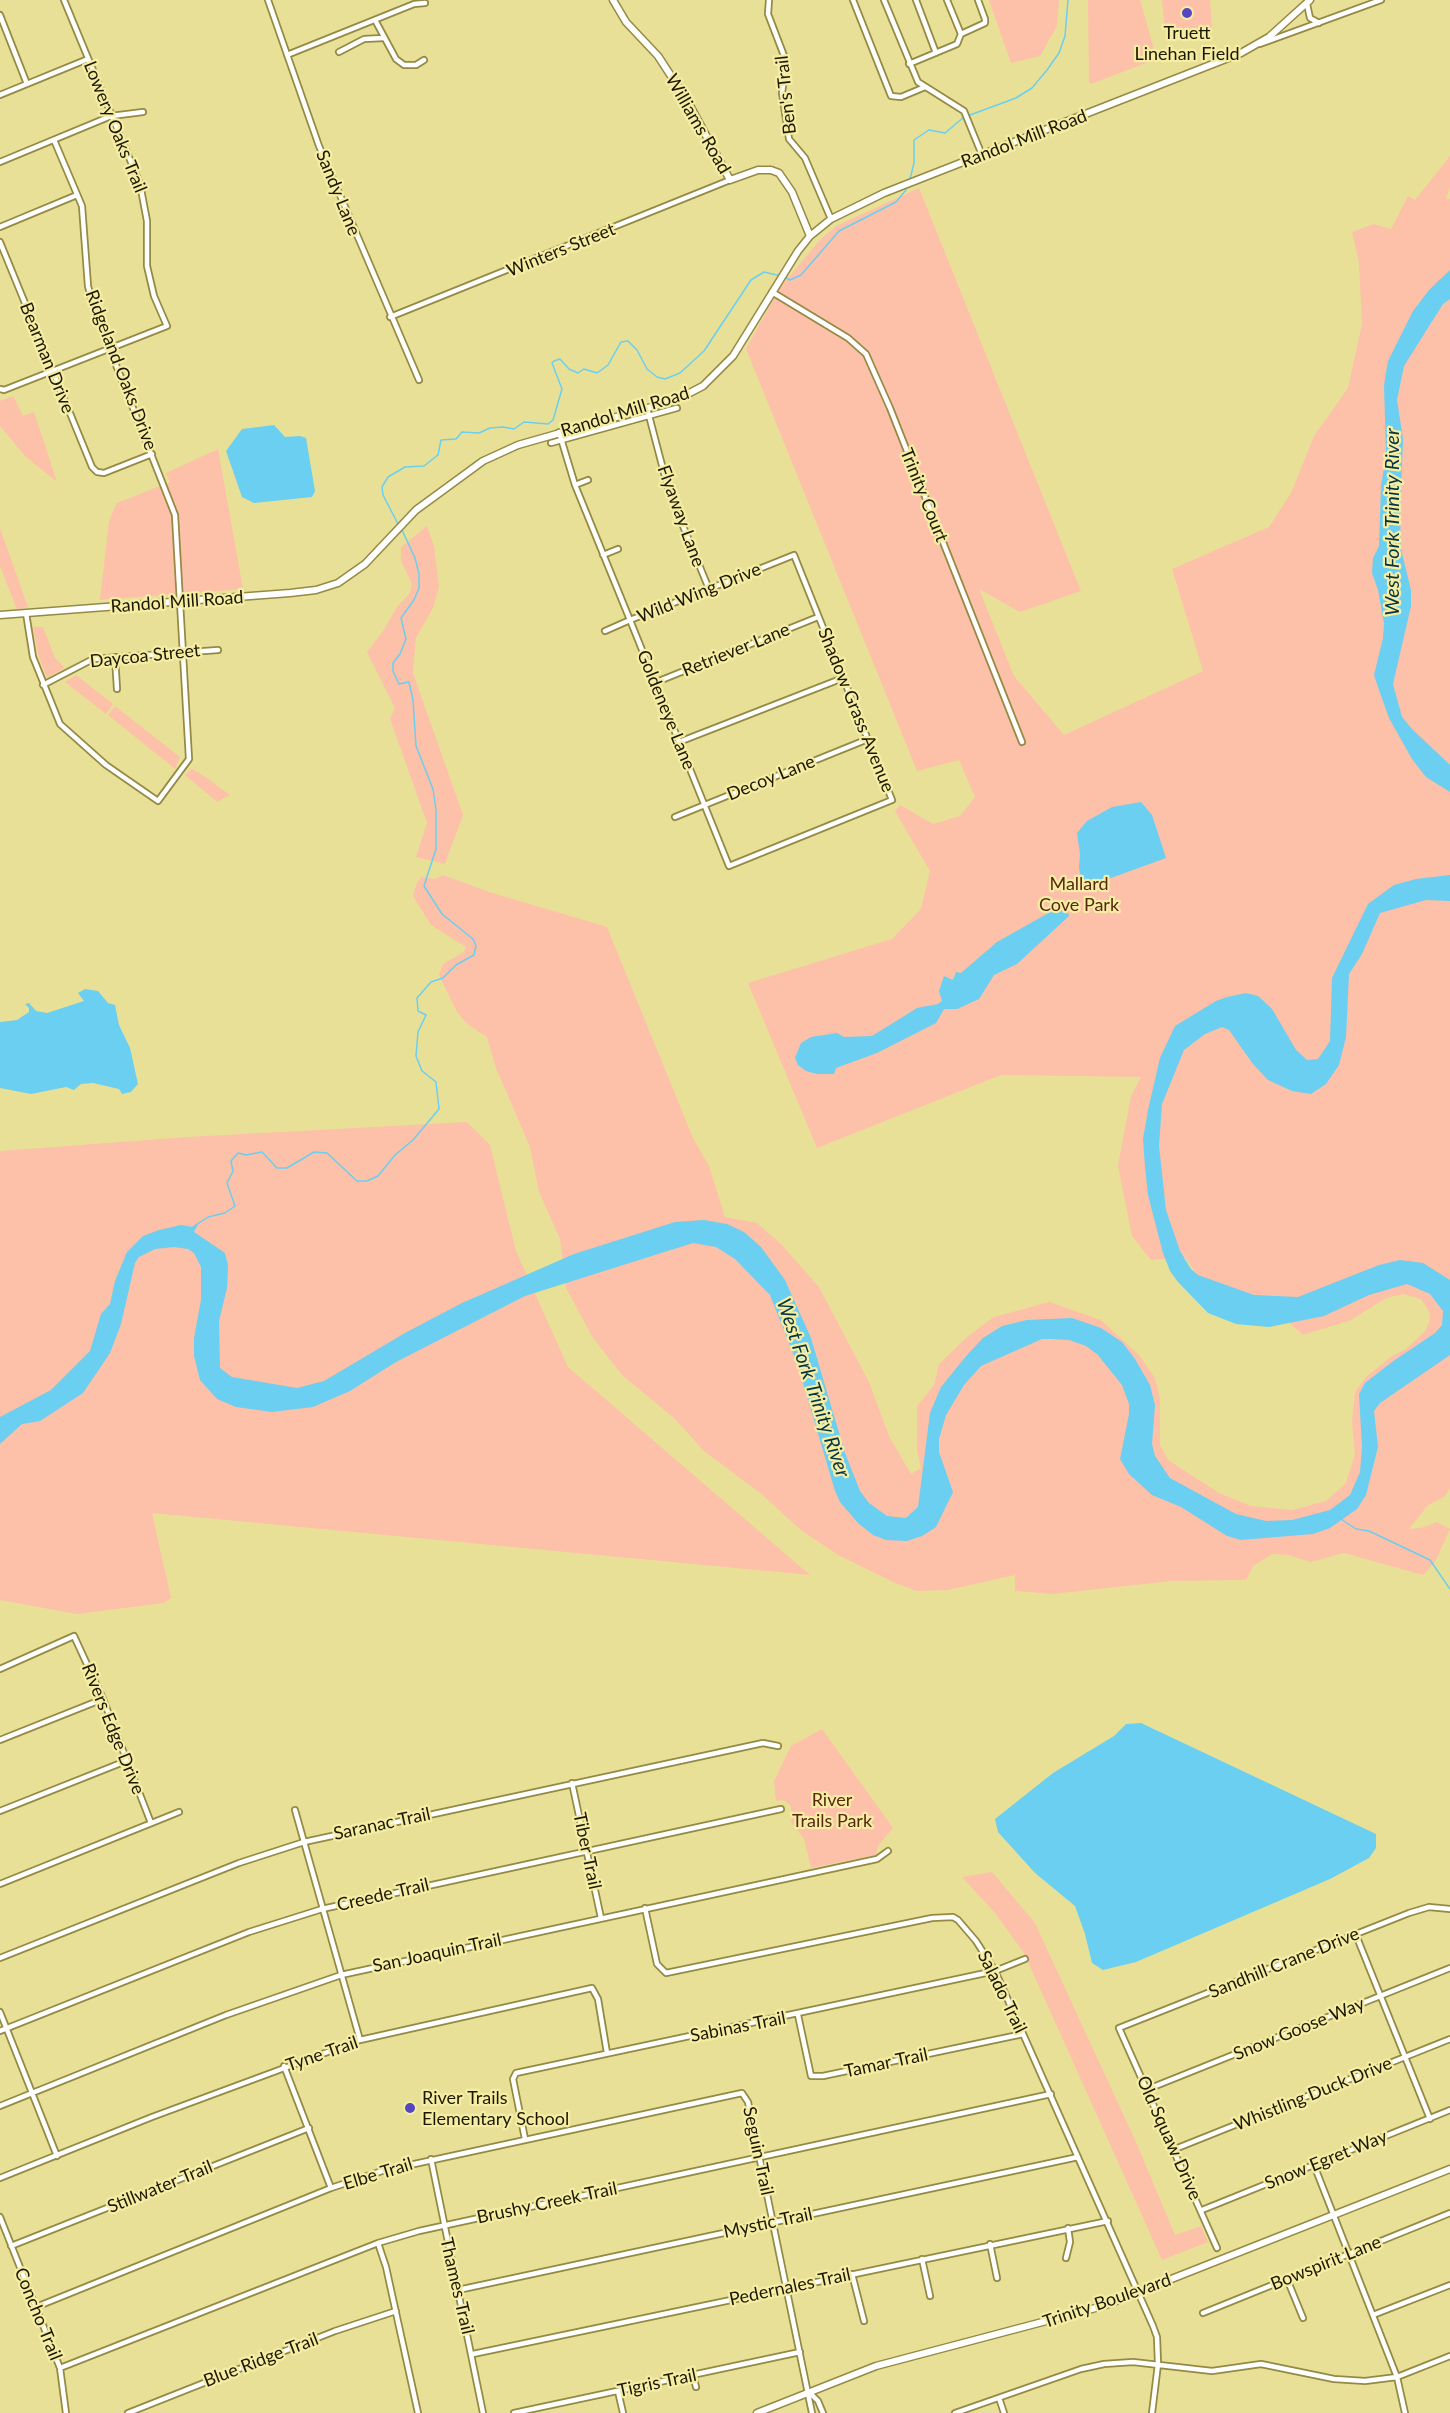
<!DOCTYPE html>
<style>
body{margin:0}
canvas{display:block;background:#e9e097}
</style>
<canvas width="1450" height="2413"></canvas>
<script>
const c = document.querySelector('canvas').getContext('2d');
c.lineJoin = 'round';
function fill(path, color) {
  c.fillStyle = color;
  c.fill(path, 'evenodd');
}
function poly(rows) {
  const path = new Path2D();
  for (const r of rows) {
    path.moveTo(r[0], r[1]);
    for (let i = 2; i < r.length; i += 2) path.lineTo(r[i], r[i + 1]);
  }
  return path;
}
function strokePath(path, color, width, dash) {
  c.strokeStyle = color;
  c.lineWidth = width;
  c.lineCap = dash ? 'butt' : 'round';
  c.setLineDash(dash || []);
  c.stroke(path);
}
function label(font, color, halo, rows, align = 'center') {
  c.font = font + ' Lato,sans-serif';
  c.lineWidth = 4.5;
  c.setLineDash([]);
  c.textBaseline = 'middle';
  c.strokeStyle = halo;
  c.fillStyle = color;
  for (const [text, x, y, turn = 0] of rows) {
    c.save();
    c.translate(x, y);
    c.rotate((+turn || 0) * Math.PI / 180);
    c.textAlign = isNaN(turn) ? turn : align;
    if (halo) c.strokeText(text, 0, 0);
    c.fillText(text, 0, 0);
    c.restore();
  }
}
fill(poly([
 [989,0,1059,0,1057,26,1040,56,1011,63],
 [1088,0,1140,0,1156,56,1154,60,1091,84,1089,82],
 [1162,0,1210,0,1212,27,1195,38,1171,38,1165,30],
 [1450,156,1450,186,1446,199,1450,199,1450,1488,1444,1497,1428,1505,1409,1529,1421,1528,1437,1522,1450,1529,1435,1562,1423,1575,1344,1553,1311,1562,1288,1555,1272,1554,1253,1566,1246,1580,1171,1581,1053,1594,1015,1591,1015,1575,948,1590,917,1591,893,1582,840,1556,802,1531,760,1493,704,1451,675,1419,622,1375,593,1338,566,1288,560,1239,539,1192,530,1147,496,1068,487,1037,467,1024,457,1012,439,975,443,964,464,952,466,947,431,925,413,896,417,883,421,877,435,879,443,875,489,892,607,927,693,1138,709,1166,725,1217,757,1223,781,1244,819,1287,869,1382,889,1436,911,1474,921,1468,917,1450,917,1406,934,1385,939,1364,968,1336,994,1317,1049,1302,1101,1320,1139,1355,1155,1378,1160,1398,1160,1445,1168,1460,1219,1493,1251,1506,1292,1510,1326,1501,1346,1483,1355,1454,1352,1421,1355,1392,1366,1377,1392,1356,1406,1349,1425,1331,1429,1323,1430,1313,1421,1299,1403,1294,1386,1298,1351,1320,1303,1335,1277,1312,1203,1284,1185,1257,1151,1260,1132,1236,1118,1166,1131,1096,1141,1077,1001,1075,817,1148,748,983,892,939,921,909,930,871,895,811,900,805,933,824,960,816,975,797,959,760,917,771,746,349,779,289,819,241,836,226,919,188,1081,591,1020,612,979,589,1014,676,1064,735,1203,671,1172,569,1269,527,1291,493,1314,436,1348,388,1362,324,1359,263,1352,232,1374,224,1391,229,1408,196,1415,200],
 [13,396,23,416,34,412,57,482,26,457,0,426,0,401],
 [218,449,243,589,100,600,109,521,117,503,170,482,166,473],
 [427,526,434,546,439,587,433,608,416,638,413,673,463,815,445,864,416,857,427,823,390,719,395,708,367,652,383,631,397,607,410,593,412,584,401,561,401,547],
 [0,528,28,607,17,610,0,566],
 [33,627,43,627,55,658,65,668,47,678,38,654],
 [76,675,113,704,106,714,65,682],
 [115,706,180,757,175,769,108,715],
 [192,769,207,778,230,795,217,802,185,775],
 [467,1122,490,1145,516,1251,568,1367,810,1575,152,1513,171,1598,164,1603,77,1614,0,1600,0,1151,188,1137],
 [822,1729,893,1828,878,1846,876,1855,811,1868,804,1839,791,1822,793,1815,790,1805,783,1800,776,1801,774,1781,791,1746],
 [992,1872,1035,1923,1136,2142,1175,2235,1201,2226,1208,2242,1162,2260,1024,1953,995,1913,962,1877]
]), '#fdc0a8');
fill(poly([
 [1450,270,1450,299,1443,304,1404,366,1397,400,1403,439,1400,517,1401,549,1411,590,1411,606,1393,684,1402,717,1412,729,1450,765,1450,792,1426,777,1412,759,1389,718,1379,690,1374,675,1383,638,1384,623,1378,590,1372,573,1373,558,1379,546,1381,486,1386,456,1384,385,1388,361,1413,311,1429,290],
 [274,425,285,437,300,436,306,438,315,491,312,497,254,503,242,497,226,451,242,429],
 [1141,802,1152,815,1166,858,1089,886,1081,878,1079,868,1080,854,1077,833,1087,821,1112,807],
 [1450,875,1450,901,1426,900,1380,913,1362,954,1349,974,1346,1037,1339,1065,1326,1084,1311,1094,1292,1091,1268,1080,1253,1064,1229,1030,1222,1027,1205,1034,1184,1050,1162,1104,1159,1146,1166,1210,1180,1251,1191,1269,1198,1275,1254,1295,1298,1297,1379,1265,1400,1260,1423,1263,1450,1280,1450,1355,1380,1403,1374,1411,1378,1447,1366,1495,1357,1509,1330,1528,1313,1534,1241,1540,1227,1536,1181,1507,1152,1495,1129,1474,1120,1459,1129,1414,1129,1404,1122,1385,1097,1354,1086,1346,1069,1340,1052,1339,1042,1339,981,1366,964,1385,946,1415,939,1439,939,1452,953,1492,936,1527,922,1536,907,1541,886,1540,873,1535,858,1523,840,1502,835,1491,798,1366,770,1295,735,1259,716,1247,693,1243,525,1296,396,1362,350,1391,313,1407,272,1412,236,1407,217,1399,200,1380,194,1356,194,1338,201,1300,201,1267,194,1253,188,1249,174,1247,155,1249,139,1257,135,1263,121,1324,110,1353,83,1393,40,1421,22,1424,0,1444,0,1417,51,1390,90,1351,101,1314,110,1304,115,1281,127,1252,143,1236,159,1230,181,1225,193,1227,199,1222,194,1232,225,1253,228,1265,227,1288,219,1321,220,1368,232,1377,297,1388,324,1381,405,1333,462,1303,574,1254,675,1222,704,1220,727,1224,744,1232,761,1247,785,1280,811,1338,845,1453,860,1491,869,1503,887,1516,906,1518,918,1507,930,1413,941,1387,967,1355,983,1338,1002,1326,1027,1320,1072,1318,1101,1328,1122,1342,1135,1359,1150,1385,1155,1405,1152,1444,1155,1456,1170,1478,1236,1514,1266,1521,1292,1520,1330,1510,1350,1495,1360,1472,1362,1447,1359,1394,1365,1383,1392,1362,1435,1333,1442,1325,1443,1311,1430,1294,1407,1284,1369,1295,1324,1316,1269,1327,1236,1324,1208,1313,1178,1282,1170,1271,1163,1253,1148,1195,1145,1167,1143,1139,1148,1110,1160,1058,1175,1026,1216,1001,1227,997,1246,993,1258,996,1272,1009,1296,1050,1307,1060,1318,1059,1330,1041,1332,978,1368,904,1394,885,1416,879],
 [1061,906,1067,910,1069,916,1017,964,994,975,979,999,957,1009,944,1009,936,1023,877,1053,836,1068,834,1074,817,1074,806,1071,798,1065,795,1058,801,1043,811,1037,837,1033,844,1037,872,1036,917,1008,938,1004,942,1001,939,991,944,976,953,980,956,972,961,973,997,942],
 [85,989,98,991,108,1003,115,1005,119,1025,130,1048,138,1084,131,1092,122,1094,119,1089,93,1083,81,1084,74,1090,66,1087,31,1094,0,1088,0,1022,17,1020,29,1012,29,1008,25,1004,29,1003,36,1011,47,1013,84,1001,78,993],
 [1141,1723,1376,1834,1376,1848,1369,1858,1330,1879,1136,1962,1103,1970,1092,1963,1085,1934,1075,1906,1035,1873,998,1832,995,1819,1053,1773,1114,1736,1126,1724]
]), '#6acff0');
strokePath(poly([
 [970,115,1016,98,1032,88,1047,70,1059,53,1065,36,1068,0],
 [910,179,914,163,914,140,929,130,945,133,964,117],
 [786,278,790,280,801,275,839,231,896,202,906,190],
 [399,526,383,495,382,487,388,477,405,467,424,466,438,455,441,440,456,439,462,432,479,433,490,428,503,427,514,429,524,422,548,424,553,420,562,389,552,363,554,361,560,359,569,369,578,373,584,369,597,373,608,365,621,342,628,341,637,350,647,369,657,377,665,379,680,373,704,351,751,280,764,272,781,276],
 [193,1227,208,1217,225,1213,235,1206,227,1183,233,1171,231,1161,238,1153,246,1155,262,1152,277,1168,287,1168,314,1152,327,1153,357,1181,367,1181,378,1176,395,1155,413,1140,439,1109,436,1082,422,1071,416,1056,418,1032,426,1015,418,1011,417,998,431,982,443,978,456,965,474,955,476,946,473,939,442,914,424,886,436,849,436,810,433,789,416,746,413,700,409,682,399,684,393,671,393,663,400,654,406,639,401,618,414,600,419,588,419,574,415,558,402,530],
 [1341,1519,1356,1529,1369,1531,1430,1560,1450,1589]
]), '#6acff0', 1.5);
const street = poly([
 [268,0,319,146,419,380],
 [769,0,768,14,786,61,782,93,789,139,805,158,831,219],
 [853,0,891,96,901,97,925,87],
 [884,0,918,82,964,111,982,155],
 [916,0,936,53],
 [1307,4,1310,18,1319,23],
 [0,15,27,84],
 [375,20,396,59,404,65,416,65,424,60],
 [961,34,985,23,985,19,978,0],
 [1260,44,1381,0],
 [339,52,364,39,383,38],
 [287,55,414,4,425,3],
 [909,64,957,44,961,34,947,0],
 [0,95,88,59],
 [0,162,111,116,143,112],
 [0,227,77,195],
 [0,242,92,467,97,472,104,473,152,454],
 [772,292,848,338,866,354,890,408,1022,742],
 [390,317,730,180],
 [0,389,4,390,167,326,154,296,147,266,147,221,140,184,64,0],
 [647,408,669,492,709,589],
 [559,432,575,485,630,620,729,866,892,800,794,555,709,589,630,620,605,631],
 [551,443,677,408],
 [575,485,588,480],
 [603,555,618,549],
 [26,613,33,657,60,724,106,765,158,801,189,759,175,515,94,309,88,286,82,206,54,140],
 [115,657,117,689],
 [654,683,818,617],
 [43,685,93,659,218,650],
 [679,742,843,678],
 [675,817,868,739],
 [0,1669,74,1636,103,1699,151,1823],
 [0,1740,103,1699],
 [572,1783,601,1918],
 [295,1810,360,2040],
 [0,1811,126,1761],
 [0,1884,179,1812],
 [645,1908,657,1964,666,1973,932,1918,953,1917,958,1920,976,1941,995,1971,1153,2326,1157,2337,1158,2364,1152,2413],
 [1356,1935,1430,2119],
 [0,1958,239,1863,304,1842,763,1743,778,1746],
 [0,2012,57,2156],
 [798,2015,811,2076,823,2076,1023,2034],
 [0,2031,249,1932,322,1909,781,1809],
 [284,2066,331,2188],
 [1148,2089,1450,1968],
 [0,2106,226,2015,341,1975,877,1859,888,1851],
 [525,2139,513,2079,516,2073,995,1971,1025,1959],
 [1175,2149,1450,2039],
 [431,2159,483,2413],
 [1314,2165,1397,2377,1405,2413],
 [0,2178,152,2117,360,2040,592,1988,598,1999,607,2053],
 [1202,2210,1450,2110],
 [0,2217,60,2368,66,2413],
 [378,2243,386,2267,418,2413],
 [990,2244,997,2278],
 [11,2246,309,2128],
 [1217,2248,1119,2028,1409,1913,1429,1907,1450,1909],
 [1066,2258,1070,2242,1068,2228],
 [922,2259,930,2296],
 [852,2274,864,2321],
 [1287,2279,1303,2318],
 [458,2290,1078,2157],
 [36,2307,331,2188,382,2171,742,2093,748,2102,812,2413],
 [1203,2313,1450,2213],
 [1373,2315,1450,2285],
 [473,2354,1108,2221],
 [60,2368,378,2243,419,2231,1051,2094],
 [693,2375,696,2387],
 [618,2391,623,2413],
 [810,2393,818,2401,823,2413],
 [999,2398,1004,2413],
 [128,2413,335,2331,396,2311],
 [514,2413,800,2352],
 [955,2413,1081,2369,1104,2364,1133,2362,1212,2371,1261,2364,1334,2379,1365,2381,1397,2377,1450,2356]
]);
const secondary = poly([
 [613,0,626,22,658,56,688,102,730,180,758,170,771,170,779,173,792,192,810,236],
 [0,615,290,593,316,590,338,583,365,564,416,510,483,461,518,445,676,400,703,386,733,356,798,251,810,236,831,219,884,193,1241,53,1269,37,1310,0],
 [757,2413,876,2366,1103,2306,1450,2169]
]);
strokePath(street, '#948a44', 8);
strokePath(secondary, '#948a44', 9);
strokePath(street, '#fff', 4.5);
strokePath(secondary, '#fff', 6);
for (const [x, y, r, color] of [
 [1187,13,6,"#5447bf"],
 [410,2108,6,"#5447bf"]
]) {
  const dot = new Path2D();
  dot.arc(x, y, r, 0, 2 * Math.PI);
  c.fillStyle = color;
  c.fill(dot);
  strokePath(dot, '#f6eda4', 2);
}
label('18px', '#1c1800', '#f6eda4', [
 ["Truett",1187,33],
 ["Linehan Field",1187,54],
 ["River Trails",422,2098,"left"],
 ["Elementary School",422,2119,"left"]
]);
label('18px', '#1c1800', '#f6eda4', [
 ["Ben's Trail",786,95,-96],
 ["Williams Road",698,124,60],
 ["Lowery Oaks Trail",115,127,68],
 ["Randol Mill Road",1024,139,-21],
 ["Sandy Lane",338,193,68],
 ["Winters Street",561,250,-22],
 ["Bearman Drive",47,358,68],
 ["Ridgeland Oaks Drive",121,370,69],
 ["Randol Mill Road",625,412,-17],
 ["Trinity Court",924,495,68],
 ["Flyaway Lane",681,516,70],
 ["Wild Wing Drive",699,593,-22],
 ["Randol Mill Road",177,602,-4],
 ["Retriever Lane",736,650,-22],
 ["Daycoa Street",145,656,-6],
 ["Goldeneye Lane",666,710,68],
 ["Shadow Grass Avenue",856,710,68],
 ["Decoy Lane",771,778,-22],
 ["Rivers Edge Drive",113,1729,68],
 ["Saranac Trail",382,1824,-12],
 ["Tiber Trail",587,1851,78],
 ["Creede Trail",383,1895,-13],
 ["San Joaquin Trail",437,1953,-12],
 ["Sandhill Crane Drive",1284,1963,-22],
 ["Salado Trail",1002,1992,64],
 ["Sabinas Trail",738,2027,-11],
 ["Snow Goose Way",1299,2029,-22],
 ["Tyne Trail",322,2054,-19],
 ["Tamar Trail",886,2063,-12],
 ["Whistling Duck Drive",1313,2094,-22],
 ["Old Squaw Drive",1169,2138,66],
 ["Seguin Trail",758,2151,78],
 ["Snow Egret Way",1326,2160,-22],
 ["Elbe Trail",378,2174,-17],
 ["Stillwater Trail",160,2187,-22],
 ["Brushy Creek Trail",547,2203,-12],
 ["Mystic Trail",768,2223,-12],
 ["Bowspirit Lane",1326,2263,-22],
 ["Thames Trail",457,2286,77],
 ["Pedernales Trail",790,2287,-12],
 ["Trinity Boulevard",1107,2301,-19],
 ["Concho Trail",38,2314,68],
 ["Blue Ridge Trail",261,2360,-21],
 ["Tigris Trail",657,2383,-12]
]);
label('18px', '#592711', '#f6eda4', [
 ["Mallard",1079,884],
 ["Cove Park",1079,905],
 ["River",832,1800],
 ["Trails Park",832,1821]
]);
label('italic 20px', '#043543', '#f6eda4', [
 ["West Fork Trinity River",1393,522,-90],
 ["West Fork Trinity River",813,1388,71]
]);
</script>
